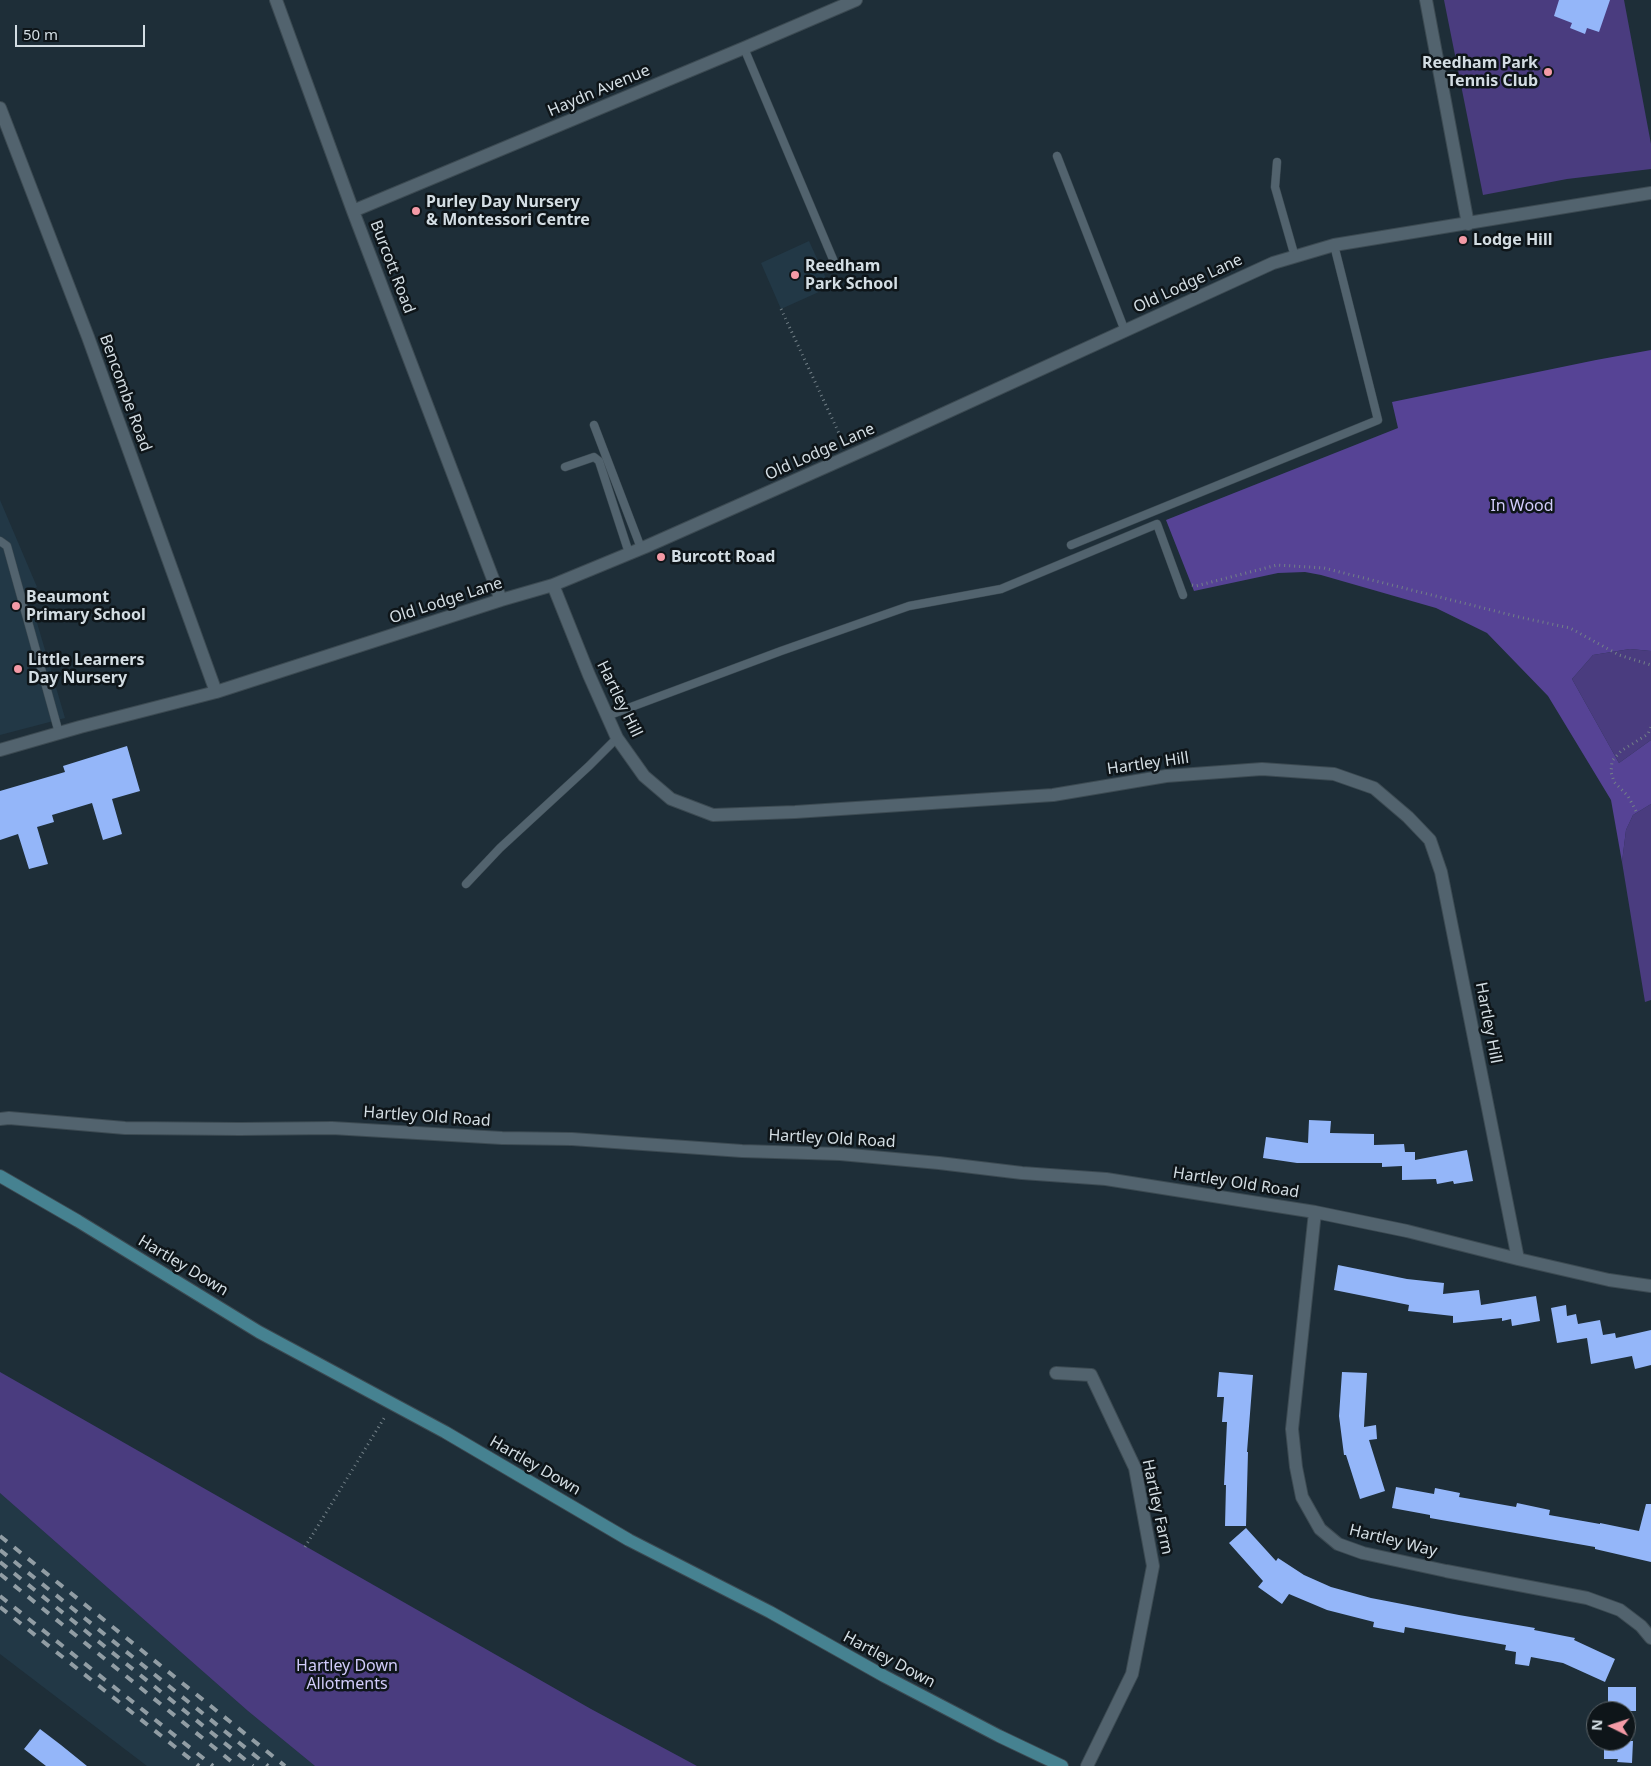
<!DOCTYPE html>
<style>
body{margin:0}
#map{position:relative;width:1651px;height:1766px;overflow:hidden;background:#1e2e38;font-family:"Noto Sans",sans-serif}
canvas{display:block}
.north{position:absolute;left:1586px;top:1701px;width:50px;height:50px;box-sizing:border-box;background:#0e1519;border:1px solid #5d656a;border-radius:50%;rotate:274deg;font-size:14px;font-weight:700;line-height:20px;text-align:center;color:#d3dde3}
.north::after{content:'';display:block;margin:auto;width:18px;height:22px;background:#f49aa6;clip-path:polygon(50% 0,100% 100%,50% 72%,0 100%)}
.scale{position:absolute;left:15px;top:25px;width:130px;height:22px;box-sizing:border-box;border:2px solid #d3dde3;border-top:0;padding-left:6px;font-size:15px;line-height:18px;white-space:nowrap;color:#d3dde3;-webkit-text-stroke:4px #0e1519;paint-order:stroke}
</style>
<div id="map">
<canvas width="1651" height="1766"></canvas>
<div class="north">N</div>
<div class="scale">50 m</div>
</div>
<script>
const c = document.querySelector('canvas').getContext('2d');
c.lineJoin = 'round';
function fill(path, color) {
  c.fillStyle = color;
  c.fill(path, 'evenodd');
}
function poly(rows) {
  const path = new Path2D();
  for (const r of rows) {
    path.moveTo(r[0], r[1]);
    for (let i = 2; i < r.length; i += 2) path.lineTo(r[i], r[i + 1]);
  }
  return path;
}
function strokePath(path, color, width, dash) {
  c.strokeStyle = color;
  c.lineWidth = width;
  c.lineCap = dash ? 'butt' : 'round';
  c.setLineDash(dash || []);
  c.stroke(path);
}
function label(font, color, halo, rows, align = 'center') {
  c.font = font + ' "Noto Sans",sans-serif';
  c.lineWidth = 5;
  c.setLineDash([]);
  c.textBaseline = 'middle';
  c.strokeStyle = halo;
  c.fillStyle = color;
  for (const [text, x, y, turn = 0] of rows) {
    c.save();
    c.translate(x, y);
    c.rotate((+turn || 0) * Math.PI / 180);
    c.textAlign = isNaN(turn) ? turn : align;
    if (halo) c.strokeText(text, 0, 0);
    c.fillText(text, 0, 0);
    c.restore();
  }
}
fill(poly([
 [809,241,830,287,781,309,761,263],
 [0,500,37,587,28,592,65,718,0,735],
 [0,1493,248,1711,315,1766,147,1766,0,1654]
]), '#223846');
fill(poly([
 [1444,0,1624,0,1651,144,1651,169,1567,179,1483,195],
 [1630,649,1651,651,1651,740,1619,763,1572,679,1593,655],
 [1651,804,1651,1000,1645,1002,1622,862,1626,830,1633,815],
 [0,1372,591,1709,697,1766,315,1766,248,1711,0,1493]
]), '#4a3c7f');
fill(poly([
 [1651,350,1651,651,1630,649,1593,655,1572,679,1619,763,1651,740,1651,804,1633,815,1626,830,1622,862,1611,800,1548,696,1487,633,1436,608,1321,575,1305,572,1278,573,1194,591,1166,520,1398,428,1392,402,1596,360]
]), '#564395');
fill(poly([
 [1559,0,1610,0,1599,32,1587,28,1585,34,1570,28,1572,23,1554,16],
 [127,746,140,791,112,799,122,834,103,840,92,803,52,815,54,822,37,827,48,864,29,869,18,834,0,840,0,791,65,772,63,766],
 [1309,1120,1331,1121,1330,1133,1374,1134,1374,1145,1404,1144,1405,1152,1415,1152,1415,1160,1467,1150,1473,1181,1454,1184,1453,1181,1437,1184,1436,1179,1402,1180,1402,1166,1382,1167,1382,1163,1297,1163,1263,1158,1266,1137,1308,1143],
 [1338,1265,1407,1279,1444,1283,1443,1294,1479,1290,1481,1305,1536,1296,1540,1321,1512,1326,1511,1319,1502,1321,1502,1318,1453,1323,1453,1316,1408,1311,1409,1305,1334,1290],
 [1566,1305,1567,1316,1576,1314,1578,1324,1600,1320,1603,1335,1615,1333,1616,1338,1651,1330,1651,1365,1635,1369,1632,1356,1591,1364,1587,1338,1557,1343,1551,1308],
 [1219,1372,1253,1375,1247,1452,1248,1452,1246,1526,1225,1526,1226,1485,1224,1485,1227,1422,1222,1422,1224,1397,1217,1397],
 [1342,1372,1367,1373,1364,1427,1376,1425,1377,1439,1369,1440,1385,1491,1360,1499,1346,1455,1344,1455,1339,1416],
 [1396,1487,1434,1494,1435,1488,1460,1493,1459,1497,1516,1507,1517,1503,1550,1510,1549,1515,1600,1524,1600,1523,1639,1531,1646,1504,1651,1504,1651,1562,1595,1549,1595,1547,1430,1518,1430,1515,1392,1508],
 [1246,1528,1276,1561,1278,1558,1304,1575,1331,1587,1371,1598,1459,1615,1535,1628,1534,1630,1575,1638,1574,1640,1615,1659,1605,1682,1563,1663,1531,1657,1529,1666,1515,1664,1516,1652,1505,1650,1506,1645,1405,1627,1404,1633,1373,1627,1374,1622,1327,1610,1289,1594,1282,1604,1258,1587,1263,1581,1229,1543],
 [1608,1687,1636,1687,1636,1711,1608,1711],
 [40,1729,61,1745,87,1766,46,1766,24,1749],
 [1604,1741,1633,1741,1632,1763,1617,1762,1618,1759,1604,1759]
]), '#94b6f9');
const lane = poly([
 [744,48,835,264],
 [1057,156,1125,331],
 [1277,162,1275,187,1295,257],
 [594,425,641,548],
 [565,467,594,457,599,461,629,553],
 [0,541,7,546,59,733],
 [1071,545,1378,420,1334,245],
 [607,716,781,651,909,606,1001,589,1157,524,1183,595],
 [466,884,500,848,589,766,617,738]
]);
const street = poly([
 [276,0,353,211,501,600],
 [1426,0,1468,224],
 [0,108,88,337,216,692],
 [353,211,744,48,856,0],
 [553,585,589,675,617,738,644,776,671,799,713,815,795,812,1053,795,1166,776,1262,769,1334,774,1374,788,1408,817,1430,840,1441,872,1518,1259],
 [0,750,80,727,216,692,501,600,553,585,645,547,886,440,1273,263,1334,245,1651,193],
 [0,1119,9,1118,125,1128,240,1129,332,1128,502,1138,572,1139,742,1151,840,1154,939,1163,1022,1173,1106,1179,1315,1212,1407,1231,1518,1259,1609,1280,1651,1286],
 [1315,1212,1292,1429,1296,1467,1302,1497,1320,1529,1338,1544,1363,1553,1446,1571,1587,1598,1620,1610,1641,1626,1651,1638],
 [1056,1373,1091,1375,1135,1468,1153,1566,1132,1674,1087,1766]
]);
const secondary = poly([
 [0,1176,78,1221,259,1332,445,1432,629,1540,770,1612,884,1676,999,1736,1062,1766]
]);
strokePath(lane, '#3c4a52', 9);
strokePath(street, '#3c4a52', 14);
strokePath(secondary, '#3c4a52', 14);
strokePath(poly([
 [781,309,844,444],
 [1192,585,1196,586,1277,565,1324,568,1519,617,1570,628,1619,655,1651,665],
 [1636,811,1628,796,1614,782,1611,772,1612,761,1621,751,1648,734,1651,727],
 [305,1547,386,1415]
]), '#738088', 3, [1, 4]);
strokePath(lane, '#52636e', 8);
strokePath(street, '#52636e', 12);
strokePath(secondary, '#468291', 12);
strokePath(poly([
 [0,1536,285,1766],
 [0,1550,268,1766],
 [0,1562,253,1766],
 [0,1574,237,1766],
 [0,1596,213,1766],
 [0,1607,199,1766]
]), '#919da4', 4, [9, 9]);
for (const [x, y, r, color] of [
 [1548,72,5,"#f49aa6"],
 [416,211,5,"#f49aa6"],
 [1463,240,5,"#f49aa6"],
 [795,275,5,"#f49aa6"],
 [661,557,5,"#f49aa6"],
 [16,606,5,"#f49aa6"],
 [18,669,5,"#f49aa6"]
]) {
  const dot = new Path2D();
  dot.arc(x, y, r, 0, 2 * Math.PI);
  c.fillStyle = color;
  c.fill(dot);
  strokePath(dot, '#0e1519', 2);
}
label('bold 16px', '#d3dde3', '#0e1519', [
 ["Reedham Park",1538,63,"right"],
 ["Tennis Club",1538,81,"right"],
 ["Purley Day Nursery",426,202],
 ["& Montessori Centre",426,220],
 ["Lodge Hill",1473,240],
 ["Reedham",805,266],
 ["Park School",805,284],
 ["Burcott Road",671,557],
 ["Beaumont",26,597],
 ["Primary School",26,615],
 ["Little Learners",28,660],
 ["Day Nursery",28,678]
], 'left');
label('16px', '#d3dde3', '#0e1519', [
 ["Haydn Avenue",599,91,-23],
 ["Burcott Road",392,267,69],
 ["Old Lodge Lane",1188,284,-25],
 ["Bencombe Road",125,393,70],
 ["Old Lodge Lane",820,452,-24],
 ["Old Lodge Lane",446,601,-18],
 ["Hartley Hill",619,699,64],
 ["Hartley Hill",1148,764,-8],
 ["Hartley Hill",1488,1023,79],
 ["Hartley Old Road",427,1117,4],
 ["Hartley Old Road",832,1139,3],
 ["Hartley Old Road",1236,1183,9],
 ["Hartley Down",183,1266,31],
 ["Hartley Down",535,1466,30],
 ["Hartley Farm",1157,1507,78],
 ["Hartley Way",1393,1541,14],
 ["Hartley Down",889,1660,28]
]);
label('16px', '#d2ccfb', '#0e1519', [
 ["In Wood",1522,506],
 ["Hartley Down",347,1666],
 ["Allotments",347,1684]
]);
</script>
